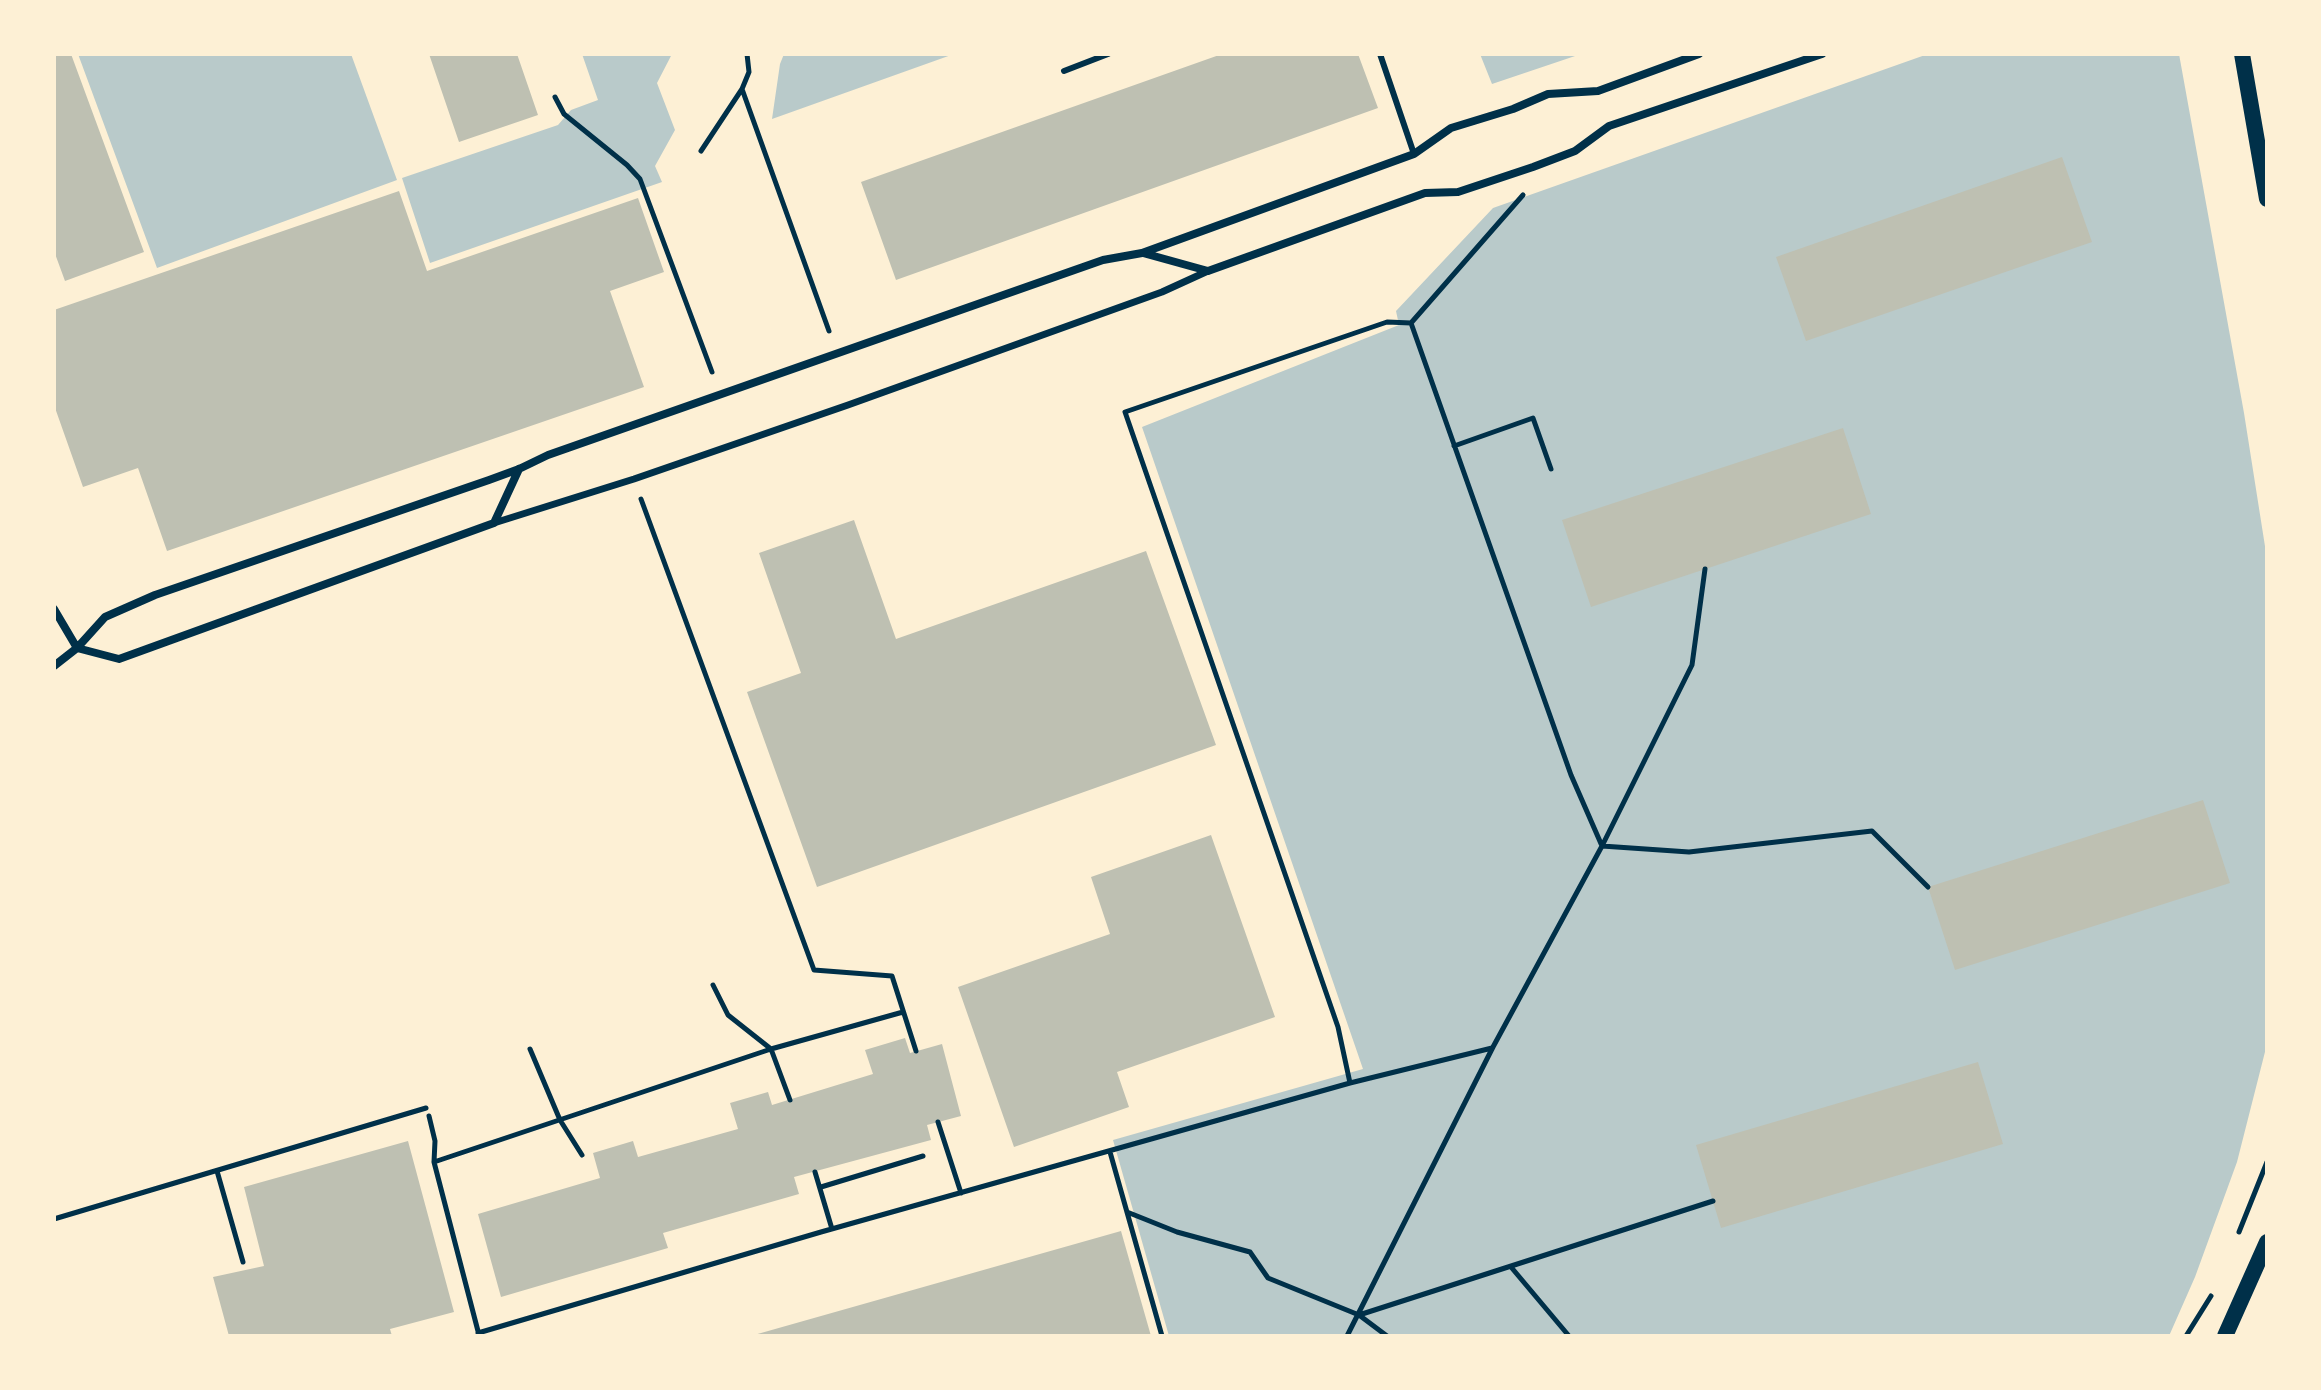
<!DOCTYPE html>
<style>
body{margin:0}
#map{position:relative;width:2321px;height:1390px;overflow:hidden;background:#fdf0d5;font-family:Manrope,sans-serif}
canvas{display:block}
.frame{position:absolute;inset:0;border:56px solid #fdf0d5;pointer-events:none}
</style>
<div id="map">
<canvas width="2321" height="1390"></canvas>
<div class="frame"></div>
</div>
<script>
const c = document.querySelector('canvas').getContext('2d');
c.lineJoin = 'round';
function fill(path, color) {
  c.fillStyle = color;
  c.fill(path, 'evenodd');
}
function poly(rows) {
  const path = new Path2D();
  for (const r of rows) {
    path.moveTo(r[0], r[1]);
    for (let i = 2; i < r.length; i += 2) path.lineTo(r[i], r[i + 1]);
  }
  return path;
}
function strokePath(path, color, width, dash) {
  c.strokeStyle = color;
  c.lineWidth = width;
  c.lineCap = dash ? 'butt' : 'round';
  c.setLineDash(dash || []);
  c.stroke(path);
}
fill(poly([
 [78,54,351,54,397,180,157,268],
 [582,54,672,54,657,83,675,130,655,166,662,182,430,263,402,178,558,125,571,110,598,100],
 [784,54,954,54,772,119,780,64],
 [1480,54,1581,54,1492,84],
 [1928,54,2179,54,2244,413,2267,559,2267,1044,2237,1162,2195,1277,2169,1336,1169,1336,1113,1140,1363,1069,1142,427,1399,325,1396,311,1493,208]
]), '#b9caca');
fill(poly([
 [54,54,71,54,144,252,65,281,54,251],
 [429,54,517,54,538,115,459,142],
 [1222,54,1358,54,1378,108,896,280,861,182],
 [2062,157,2092,242,1806,341,1776,257],
 [399,191,427,271,638,198,664,272,610,291,644,387,167,551,138,468,83,487,54,405,54,310],
 [1843,428,1871,514,1591,607,1562,520],
 [854,520,896,639,1146,551,1216,745,817,887,747,692,801,673,759,553],
 [2203,800,2230,883,1955,970,1928,887],
 [1211,835,1275,1017,1117,1072,1129,1107,1014,1147,958,987,1110,934,1091,877],
 [905,1038,910,1053,942,1044,961,1116,927,1125,931,1140,794,1177,799,1194,663,1233,668,1248,501,1297,478,1214,600,1178,593,1153,633,1141,638,1157,738,1129,730,1103,768,1092,772,1105,873,1074,865,1050],
 [1978,1062,2003,1144,1721,1228,1696,1145],
 [408,1141,454,1312,390,1329,392,1336,229,1336,213,1277,264,1266,244,1187],
 [1121,1231,1151,1336,754,1336,754,1335]
]), '#bec0b2');
strokePath(poly([
 [742,89,829,331],
 [555,97,564,114,627,165,640,179,712,372],
 [701,151,742,89,749,72,747,54],
 [1454,446,1533,418,1551,469],
 [641,499,814,970,892,976,916,1051],
 [1705,569,1692,665,1602,846,1689,852,1872,831,1928,887],
 [713,985,728,1015,771,1049,790,1100],
 [530,1049,560,1120,582,1155],
 [1350,1083,1338,1027,1125,412,1387,322,1411,323],
 [429,1116,435,1141,434,1162,479,1335],
 [938,1122,961,1193],
 [1110,1152,1162,1336],
 [434,1162,771,1049,903,1012],
 [217,1171,243,1262],
 [815,1172,832,1229],
 [821,1187,923,1156],
 [1127,1212,1177,1232,1250,1252,1268,1278,1359,1315],
 [54,1219,426,1108],
 [2239,1232,2267,1162],
 [1511,1267,1569,1336],
 [478,1333,821,1232,1350,1083,1492,1048],
 [1347,1336,1493,1047,1602,846,1571,775,1411,323,1523,195],
 [1387,1336,1359,1315,1713,1201],
 [2186,1336,2211,1296]
]), '#003049', 5);
strokePath(poly([
 [1380,54,1414,154],
 [1064,71,1108,54]
]), '#003049', 6);
strokePath(poly([
 [494,523,634,479,848,405,1162,292,1208,271]
]), '#003049', 7);
strokePath(poly([
 [1143,253,1208,271,1425,193,1458,192,1533,167,1575,151,1609,126,1822,54],
 [54,609,77,648],
 [77,648,119,659,494,523,519,469],
 [54,666,77,648,105,617,155,595,489,480,519,469,548,455,1103,260,1142,253,1414,154,1451,128,1513,109,1548,94,1598,91,1699,54]
]), '#003049', 8);
strokePath(poly([
 [2242,54,2267,199],
 [2225,1336,2267,1242]
]), '#003049', 16);
</script>
